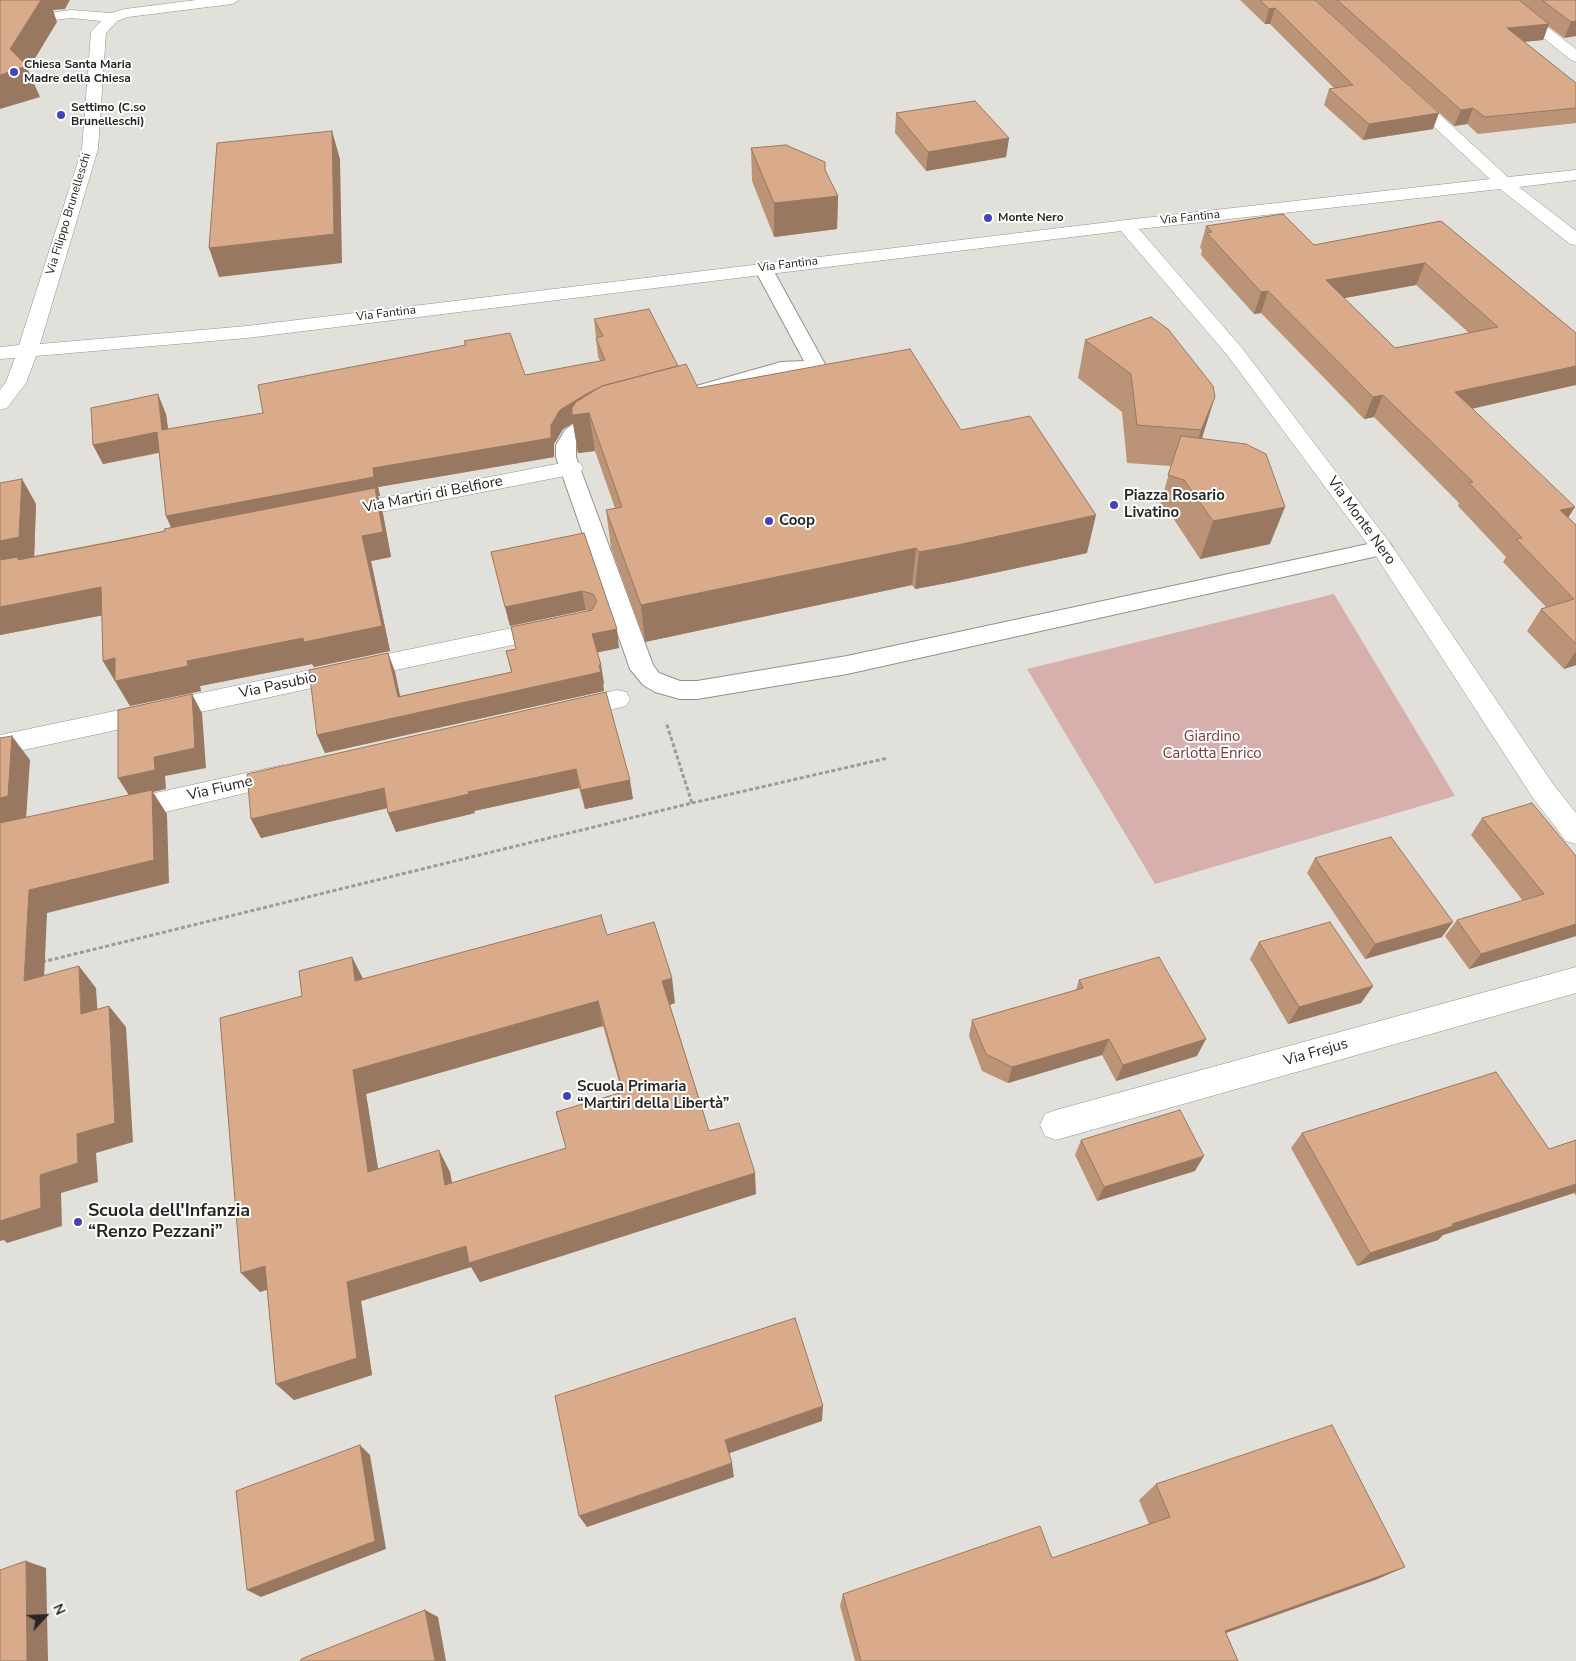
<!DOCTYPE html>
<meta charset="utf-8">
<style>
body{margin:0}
#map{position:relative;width:1576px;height:1661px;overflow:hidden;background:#e2e0da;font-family:"Nunito Sans",sans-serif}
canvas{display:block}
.north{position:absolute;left:20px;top:1591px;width:50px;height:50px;-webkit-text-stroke:4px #fff;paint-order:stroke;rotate:65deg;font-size:14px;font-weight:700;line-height:20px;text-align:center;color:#272624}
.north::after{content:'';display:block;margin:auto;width:18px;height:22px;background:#272624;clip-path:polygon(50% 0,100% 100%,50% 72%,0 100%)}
</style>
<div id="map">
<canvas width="1576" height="1661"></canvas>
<div class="north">N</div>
</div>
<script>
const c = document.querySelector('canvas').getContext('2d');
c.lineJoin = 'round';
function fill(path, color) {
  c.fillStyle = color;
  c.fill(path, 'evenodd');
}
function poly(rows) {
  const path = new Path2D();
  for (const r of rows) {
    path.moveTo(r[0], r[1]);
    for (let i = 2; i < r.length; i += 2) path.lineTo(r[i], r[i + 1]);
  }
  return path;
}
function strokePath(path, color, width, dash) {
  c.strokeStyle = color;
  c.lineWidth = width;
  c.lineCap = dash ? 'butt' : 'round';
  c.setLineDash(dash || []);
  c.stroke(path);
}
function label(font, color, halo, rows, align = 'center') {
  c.font = font + ' "Nunito Sans",sans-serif';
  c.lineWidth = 4;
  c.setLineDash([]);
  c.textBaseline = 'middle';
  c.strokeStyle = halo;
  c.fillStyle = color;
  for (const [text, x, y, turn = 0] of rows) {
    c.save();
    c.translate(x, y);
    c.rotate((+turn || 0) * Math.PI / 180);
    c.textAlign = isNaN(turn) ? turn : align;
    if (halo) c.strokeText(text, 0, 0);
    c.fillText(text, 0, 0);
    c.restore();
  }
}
fill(poly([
 [1334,594,1455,796,1155,884,1027,669]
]), '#d7afad');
const lane = poly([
 [763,263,769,264,772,268,826,366,823,370,816,372,782,374,689,400,682,398,679,394,682,390,781,362,804,361,754,268,757,264,763,263],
 [605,410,612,412,615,416,612,420,591,429,580,438,576,445,576,457,653,665,659,673,680,681,697,681,847,656,1382,541,1390,543,1393,548,1390,553,1382,555,847,674,697,699,680,699,655,692,643,685,630,669,556,457,556,445,565,430,577,421,605,410]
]);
const street = poly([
 [196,0,239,0,232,4,128,17,117,21,106,33,98,149,40,344,247,326,1126,220,1490,179,1403,98,1401,95,1403,92,1409,90,1415,92,1508,177,1576,170,1576,180,1519,187,1576,231,1576,245,1570,244,1500,189,1139,229,1242,348,1390,543,1553,784,1576,813,1576,844,1566,841,1533,798,1374,553,1228,356,1121,231,247,338,36,356,26,383,7,408,0,410,0,390,6,382,15,358,0,359,0,347,19,345,82,149,91,32,101,21,71,18,0,27,0,19,71,10,111,13,125,9,196,0],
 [1496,0,1512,0,1576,49,1576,62,1571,60,1496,0],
 [572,461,580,463,583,468,580,473,345,519,337,517,334,512,337,507,345,505,572,461],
 [550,620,559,623,562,629,559,635,0,755,0,735,550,620],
 [617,690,626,692,630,699,626,706,572,719,563,716,559,709,563,702,617,690],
 [283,765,292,768,296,775,292,782,123,822,113,819,109,811,113,803,123,800,283,765],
 [1576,967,1576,993,1056,1140,1045,1136,1040,1125,1045,1114,1056,1110,1576,967]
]);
strokePath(lane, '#93918b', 2);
strokePath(street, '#93918b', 1);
strokePath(poly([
 [692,803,888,758],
 [42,962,692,803,666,722]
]), '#9c9b96', 3, [4, 2.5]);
fill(lane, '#fff');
fill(street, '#fff');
fill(poly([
 [1240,0,1315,0,1433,129,1363,140,1324,105,1329,89,1334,88,1270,24,1265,24],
 [1315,0,1576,0,1576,36,1564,38,1548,26,1543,40,1524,42,1576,83,1576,123,1478,134,1467,124,1454,126],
 [896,113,1009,138,1006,157,926,171,895,133],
 [751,148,825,170,838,196,837,229,774,237,752,181],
 [1441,221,1576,333,1472,409,1568,517,1576,525,1576,665,1564,669,1527,631,1541,609,1546,607,1503,562,1506,557,1458,506,1459,503,1374,417,1364,419,1261,313,1254,314,1201,255,1202,250,1200,248,1206,226,1314,245],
 [1416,285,1469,333,1395,348,1344,298],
 [1151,317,1203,435,1202,439,1270,544,1200,559,1173,518,1158,513,1171,466,1127,463,1122,412,1078,378,1085,340],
 [594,319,678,366,698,388,961,430,1087,553,952,582,915,589,912,585,645,642,611,548,606,510,615,508,595,451,578,453,573,423,563,429,554,444,554,457,378,487,380,496,378,496,383,514,391,557,371,561,390,651,314,667,312,664,200,686,201,691,130,706,103,661,102,615,0,635,22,479,36,504,34,556,165,531,171,527,166,516,159,453,103,464,93,445,166,414,168,429,263,413,465,345,464,341,525,375,600,361,598,357],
 [584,533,619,648,597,652,601,665,604,684,603,684,604,691,325,753,317,735,388,653,395,672,400,696,511,672,506,651,516,649,511,627,588,611,586,610,510,626,491,552],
 [606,692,633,799,585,809,579,788,474,811,475,813,396,832,388,813,387,808,261,838,251,819],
 [1482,818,1576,856,1576,936,1469,969,1445,936,1457,920,1523,901,1471,835],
 [1315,858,1442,937,1365,959,1307,873],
 [607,935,675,1003,670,1005,709,1131,756,1194,480,1282,471,1267,361,1301,372,1375,294,1400,276,1384,267,1289,260,1292,352,957,363,979],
 [603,1026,622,1092,566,1148,452,1183,450,1172,378,1169,366,1094],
 [1259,942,1373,986,1361,1003,1288,1024,1250,959],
 [1079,980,1197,1056,1116,1081,1102,1055,1008,1083,982,1071,969,1036,972,1020,1076,990],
 [1302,1133,1549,1149,1576,1140,1576,1196,1574,1193,1443,1235,1438,1240,1357,1266,1291,1148],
 [1081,1140,1195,1171,1097,1201,1075,1155],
 [1156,1484,1405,1567,1375,1580,1226,1633,1238,1661,855,1661,840,1606,843,1594,1052,1558,1149,1524,1139,1500]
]), '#bb9377');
fill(poly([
 [41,0,70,0,65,9,53,10,57,22,28,70,40,97,0,109,0,75,10,49],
 [1275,8,1270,24,1265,24,1269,9],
 [1576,21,1576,36,1564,38,1571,22],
 [1549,24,1543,40,1501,44,1507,28],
 [1473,108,1467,124,1454,126,1461,110],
 [1439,113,1433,129,1363,140,1369,124],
 [332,131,340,159,342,263,219,277,209,248],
 [1009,138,1006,157,926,171,928,152],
 [838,196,837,229,774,237,774,203],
 [1425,263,1416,285,1318,303,1326,280],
 [1268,291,1261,313,1254,314,1261,292],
 [1576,366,1576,385,1445,415,1455,392],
 [588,393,589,413,595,451,578,453,573,423,563,429,554,444,554,457,378,487,380,496,378,496,383,514,391,557,371,561,390,651,314,667,312,664,200,686,201,691,130,706,103,661,115,658,187,661,362,536,175,536,166,516,373,468,551,425,560,410],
 [158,394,166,414,171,450,162,430],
 [1383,395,1374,417,1364,419,1373,397],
 [1215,397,1203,435,1190,468,1201,430],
 [157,432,166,451,103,464,93,445],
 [22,479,36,504,34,563,0,570,0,541],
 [1285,507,1270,544,1200,559,1213,521],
 [1575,507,1561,529,1560,510],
 [1096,515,1087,553,952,582,915,589,919,552],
 [916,548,912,585,645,642,641,605],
 [101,587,115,613,0,635,0,607],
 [582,591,586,610,510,626,505,607],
 [617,629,619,648,595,653,592,634],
 [1576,651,1576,665,1564,669],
 [388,653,395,672,404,715,398,697],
 [599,665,601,665,604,684,603,684,604,691,325,753,317,735],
 [192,694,202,713,206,768,165,776,166,789,153,792,167,814,169,883,47,913,43,1003,24,981,29,890,130,797,118,778,154,757],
 [12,736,30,760,26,820,0,826,0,798],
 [576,769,579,788,474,811,475,813,396,832,388,813,468,792],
 [630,780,633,799,585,809,581,790],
 [384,788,392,807,261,838,251,819],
 [1453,922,1442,937,1365,959,1375,944],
 [1576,924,1576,936,1469,969,1481,954],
 [352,957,365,983,355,981],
 [79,966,96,988,99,1035,81,1014],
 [672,978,675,1003,666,1006,662,981],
 [1373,986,1361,1003,1288,1024,1299,1007],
 [598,1001,603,1026,366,1094,382,1193,368,1172,353,1070],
 [109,1006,126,1027,133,1142,96,1153,98,1182,61,1193,62,1226,7,1243,4,1240,0,1241,0,1221,77,1134],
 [1109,1039,1102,1055,1008,1083,1012,1067],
 [1206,1039,1197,1056,1116,1081,1123,1065],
 [439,1150,450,1172,456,1206,445,1185],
 [1204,1156,1195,1171,1097,1201,1104,1187],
 [755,1173,756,1194,480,1282,471,1267,361,1301,372,1375,294,1400,276,1384,347,1282,466,1246],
 [1576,1184,1576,1192,1574,1193,1443,1235,1438,1240,1357,1266,1370,1253,1452,1224],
 [265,1266,283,1285,260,1292,241,1273],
 [823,1406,822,1421,727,1454,725,1440],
 [360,1445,370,1455,386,1549,261,1597,247,1590],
 [732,1463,734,1477,587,1527,579,1516],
 [26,1561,46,1568,48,1661,27,1661],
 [1405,1567,1375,1580,1203,1641,1225,1631],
 [425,1610,438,1617,446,1661,435,1661]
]), '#997861');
const building = poly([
 [0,0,41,0,10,49,27,66,0,75,0,0],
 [1260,0,1315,0,1439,113,1369,124,1329,89,1353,85,1275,8,1269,9,1260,0],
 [1337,0,1519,0,1549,24,1507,28,1576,83,1576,108,1485,117,1473,108,1461,110,1337,0],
 [1542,0,1576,0,1576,21,1571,22,1542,0],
 [975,101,1009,138,928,152,896,113,975,101],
 [332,131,334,234,209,248,217,143,332,131],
 [786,145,825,162,825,170,838,196,774,203,751,148,786,145],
 [1283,214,1314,245,1441,221,1576,333,1576,366,1455,392,1575,507,1560,510,1576,525,1576,644,1541,609,1574,599,1516,539,1522,538,1469,483,1473,482,1383,395,1373,397,1268,291,1261,292,1207,233,1212,232,1206,226,1283,214],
 [1425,263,1498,327,1395,348,1326,280,1425,263],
 [649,309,678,366,602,386,588,393,560,410,551,425,551,438,373,468,374,477,166,516,157,432,93,445,91,408,158,394,162,430,263,413,258,385,466,345,464,341,510,333,525,375,605,360,596,338,603,336,594,319,649,309],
 [1151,317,1168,329,1213,386,1215,397,1201,430,1137,425,1131,374,1085,340,1151,317],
 [910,349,961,430,1030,416,1096,515,957,545,919,552,916,548,641,605,606,510,622,507,589,413,572,415,572,408,576,402,602,386,686,364,698,388,910,349],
 [1181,436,1246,444,1266,454,1285,507,1213,521,1184,480,1168,475,1181,436],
 [22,479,19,537,0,541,0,483,22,479],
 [375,488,383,532,362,536,382,626,304,642,303,638,187,661,188,666,115,681,115,658,103,661,101,587,0,607,0,560,18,557,18,560,117,541,165,531,164,529,375,488],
 [584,533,617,629,592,634,601,665,599,665,601,672,317,735,309,670,388,653,398,697,512,672,506,651,516,649,511,627,592,610,597,601,593,594,582,591,505,607,491,552,584,533],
 [606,692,630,780,581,790,576,769,468,792,469,794,388,813,384,788,251,819,247,774,606,692],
 [192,694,195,748,154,757,155,770,118,778,118,710,192,694],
 [12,736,8,796,0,798,0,738,12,736],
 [152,790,154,860,29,890,24,981,79,966,81,1014,109,1006,115,1123,77,1134,78,1163,40,1175,41,1208,0,1221,0,823,152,790],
 [1532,803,1576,856,1576,924,1481,954,1457,920,1544,894,1482,818,1532,803],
 [1391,837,1453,922,1375,944,1315,858,1391,837],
 [601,915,607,935,654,922,672,978,662,981,709,1131,739,1123,755,1173,469,1263,466,1246,347,1282,357,1358,276,1384,265,1266,241,1273,220,1018,302,996,299,971,352,957,355,981,601,915],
 [598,1001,623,1092,556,1112,566,1148,445,1185,439,1150,368,1172,353,1070,598,1001],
 [1330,922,1373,986,1299,1007,1259,942,1330,922],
 [1159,957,1206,1039,1123,1065,1109,1039,1012,1067,986,1054,972,1020,1083,988,1079,980,1159,957],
 [1496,1072,1549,1149,1576,1140,1576,1184,1452,1224,1453,1226,1370,1253,1302,1133,1496,1072],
 [1180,1110,1204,1156,1104,1187,1081,1140,1180,1110],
 [795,1318,823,1406,725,1440,732,1463,579,1516,555,1396,795,1318],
 [1332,1425,1405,1567,1225,1631,1238,1661,861,1661,843,1594,1040,1526,1052,1558,1170,1517,1156,1484,1332,1425],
 [360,1445,375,1541,247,1590,236,1491,360,1445],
 [26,1561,27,1661,0,1661,0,1570,26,1561],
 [425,1610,435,1661,301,1661,301,1659,425,1610]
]);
fill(building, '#daab8a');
strokePath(building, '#997861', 1);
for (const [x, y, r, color] of [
 [14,72,5,"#4443b8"],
 [61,115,5,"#4443b8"],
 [988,218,5,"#4443b8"],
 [1114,505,5,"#4443b8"],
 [769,521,5,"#4443b8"],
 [567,1096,5,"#4443b8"],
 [78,1222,5,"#4443b8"]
]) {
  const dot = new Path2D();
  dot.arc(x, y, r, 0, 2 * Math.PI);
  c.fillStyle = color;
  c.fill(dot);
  strokePath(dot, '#fff', 2);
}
label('bold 12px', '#272624', '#fff', [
 ["Chiesa Santa Maria",24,65],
 ["Madre della Chiesa",24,79],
 ["Settimo (C.so",71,108],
 ["Brunelleschi)",71,122],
 ["Monte Nero",998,218]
], 'left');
label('12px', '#272624', '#fff', [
 ["Via Filippo Brunelleschi",69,214,-73],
 ["Via Fantina",1190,218,-6],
 ["Via Fantina",788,265,-7],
 ["Via Fantina",386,314,-7]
]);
label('15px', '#272624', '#fff', [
 ["Via Martiri di Belfiore",433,495,-11],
 ["Via Monte Nero",1361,521,54],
 ["Via Pasubio",278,686,-12],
 ["Via Fiume",220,789,-13],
 ["Via Frejus",1316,1053,-16]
]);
label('bold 15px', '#272624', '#fff', [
 ["Piazza Rosario",1124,496],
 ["Livatino",1124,513],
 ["Coop",779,521],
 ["Scuola Primaria",577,1087],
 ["“Martiri della Libertà”",577,1104]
], 'left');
label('15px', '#813738', '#fff', [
 ["Giardino",1212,737],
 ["Carlotta Enrico",1212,754]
]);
label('bold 18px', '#272624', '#fff', [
 ["Scuola dell'Infanzia",88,1212],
 ["“Renzo Pezzani”",88,1233]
], 'left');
</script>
